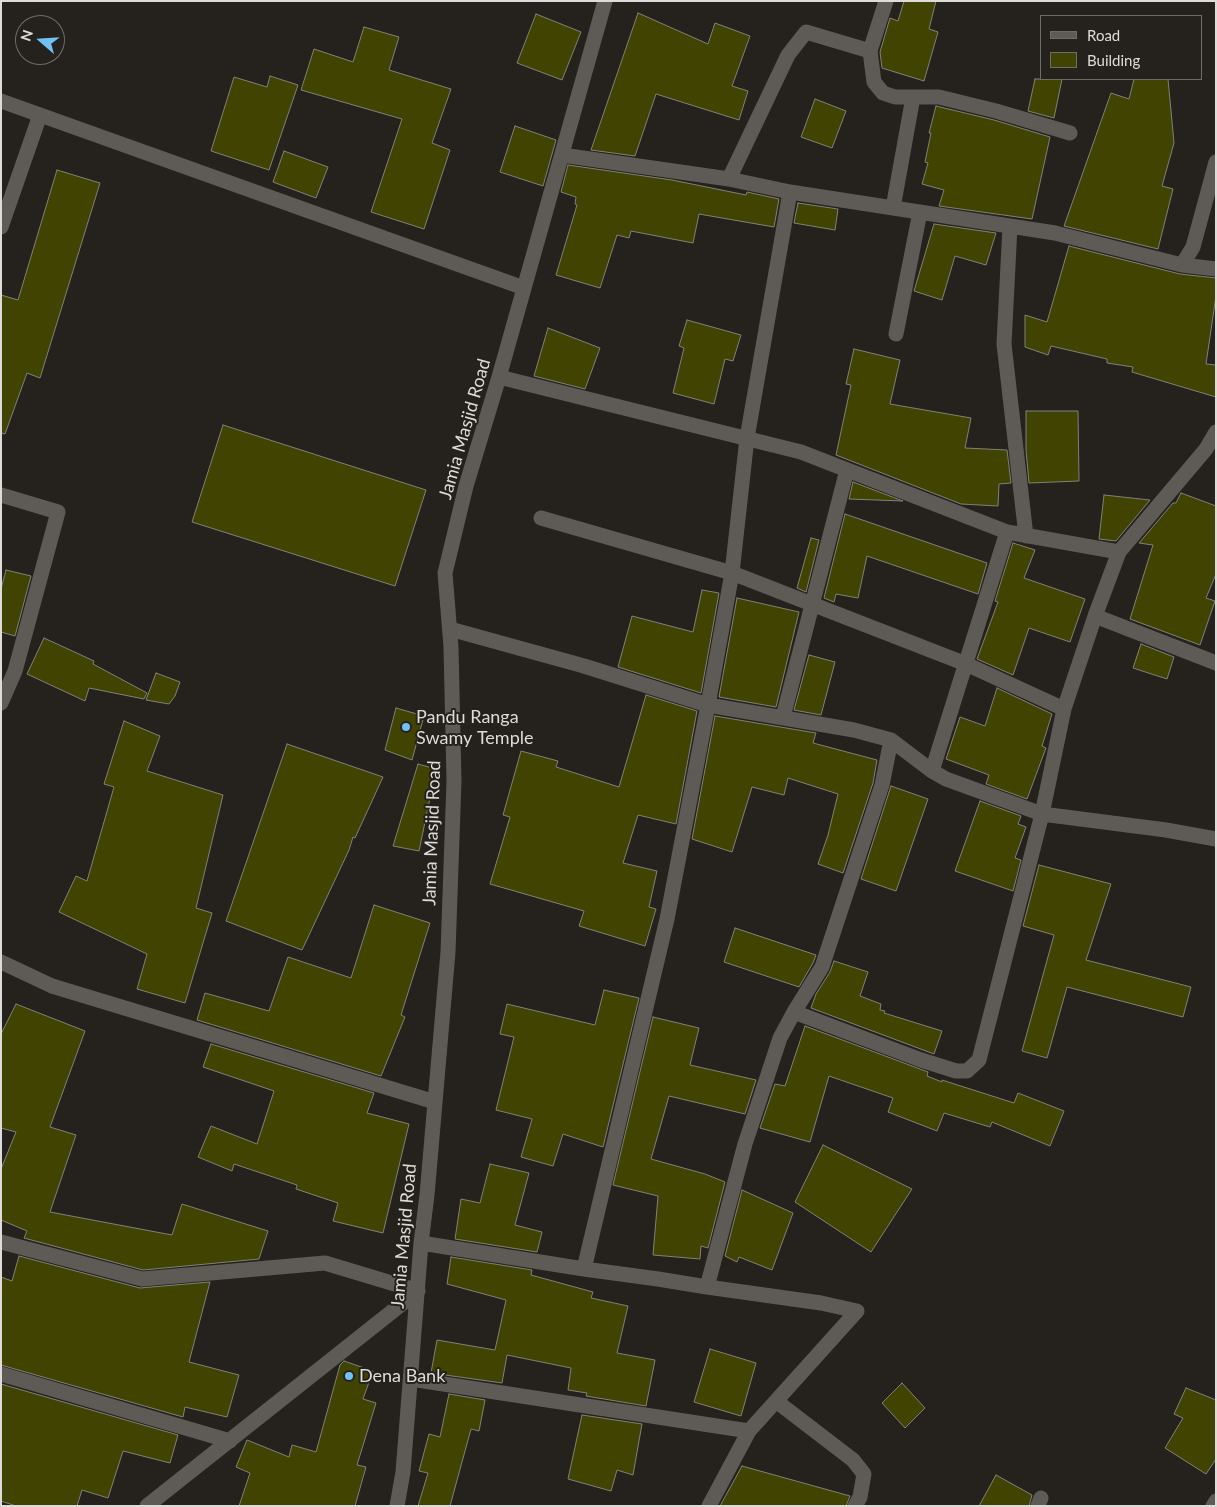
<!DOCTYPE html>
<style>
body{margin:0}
#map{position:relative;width:1217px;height:1507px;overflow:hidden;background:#25221e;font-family:Lato,sans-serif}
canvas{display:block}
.frame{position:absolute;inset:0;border:2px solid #dedcd9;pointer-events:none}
.legend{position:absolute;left:1040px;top:15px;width:162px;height:65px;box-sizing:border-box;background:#25221e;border:1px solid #6f6c69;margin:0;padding:6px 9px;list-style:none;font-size:15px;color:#dedcd9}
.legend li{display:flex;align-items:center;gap:10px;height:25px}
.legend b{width:25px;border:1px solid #6f6c69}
.north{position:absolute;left:15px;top:15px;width:50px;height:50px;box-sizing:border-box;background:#25221e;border:1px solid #6f6c69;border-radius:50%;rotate:289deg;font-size:14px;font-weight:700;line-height:20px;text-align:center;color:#dedcd9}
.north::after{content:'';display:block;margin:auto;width:18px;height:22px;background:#72c1f5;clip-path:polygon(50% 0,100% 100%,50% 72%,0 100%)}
</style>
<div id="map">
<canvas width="1217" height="1507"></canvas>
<div class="frame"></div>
<ul class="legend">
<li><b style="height:6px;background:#5e5b56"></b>Road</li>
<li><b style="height:14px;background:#414400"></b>Building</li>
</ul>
<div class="north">N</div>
</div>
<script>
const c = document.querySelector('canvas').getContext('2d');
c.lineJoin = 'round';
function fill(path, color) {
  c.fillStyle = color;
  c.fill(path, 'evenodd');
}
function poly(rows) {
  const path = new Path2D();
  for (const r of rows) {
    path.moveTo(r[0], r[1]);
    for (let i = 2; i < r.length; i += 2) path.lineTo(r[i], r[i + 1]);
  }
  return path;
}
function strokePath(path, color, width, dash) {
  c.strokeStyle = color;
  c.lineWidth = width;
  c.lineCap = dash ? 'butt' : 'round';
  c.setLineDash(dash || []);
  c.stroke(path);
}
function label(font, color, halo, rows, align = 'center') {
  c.font = font + ' Lato,sans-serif';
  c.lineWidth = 4;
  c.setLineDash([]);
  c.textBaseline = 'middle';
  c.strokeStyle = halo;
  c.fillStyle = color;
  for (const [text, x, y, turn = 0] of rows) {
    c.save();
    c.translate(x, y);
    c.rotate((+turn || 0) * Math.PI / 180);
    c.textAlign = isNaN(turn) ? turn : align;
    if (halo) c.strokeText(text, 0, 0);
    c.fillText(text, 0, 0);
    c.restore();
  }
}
const building = poly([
 [904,1,936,1,929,29,938,32,924,81,882,68,880,52,890,18,898,21,904,1],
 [638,13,708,44,715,23,750,36,732,86,748,91,739,120,656,94,635,156,591,150,638,13],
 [536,14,581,32,562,80,517,63,536,14],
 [364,27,399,37,389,70,451,89,432,143,450,150,424,229,371,212,402,119,301,90,314,49,353,62,364,27],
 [270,76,298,85,269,170,211,151,234,77,267,87,270,76],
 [1035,79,1062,79,1054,118,1028,111,1035,79],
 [1134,79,1168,79,1174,143,1162,186,1173,189,1158,249,1064,226,1111,93,1129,99,1134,79],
 [815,99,846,111,832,148,801,137,815,99],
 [936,106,994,120,1050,137,1032,219,939,206,944,190,922,184,928,163,925,162,931,133,929,133,936,106],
 [515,126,556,140,543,186,500,172,515,126],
 [284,151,328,167,316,198,273,182,284,151],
 [568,165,672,180,746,195,747,192,779,199,774,227,699,214,693,243,631,231,629,238,617,235,600,288,556,275,577,205,575,204,576,197,561,192,568,165],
 [57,170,100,183,40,378,27,373,5,434,1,433,1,295,18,300,57,170],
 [798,203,838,209,835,230,794,223,798,203],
 [934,224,996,233,986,265,955,256,942,300,914,291,934,224],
 [1069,246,1180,274,1216,278,1216,296,1206,364,1216,365,1216,397,1132,372,1133,367,1107,363,1107,359,1051,346,1048,355,1025,347,1025,315,1047,322,1069,246],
 [687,320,741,335,733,361,725,359,714,404,673,393,684,348,679,346,687,320],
 [548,328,600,348,585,389,534,376,548,328],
 [854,349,900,360,890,404,971,418,965,448,1007,450,1011,483,999,484,998,506,961,504,836,455,851,385,846,384,854,349],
 [1026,411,1078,411,1079,481,1029,483,1026,450,1026,411],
 [223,425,426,490,395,586,192,522,223,425],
 [853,482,903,501,849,499,853,482],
 [1181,493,1216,506,1216,574,1206,598,1215,601,1200,645,1130,619,1153,545,1139,543,1173,503,1176,503,1181,493],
 [1104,495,1150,500,1116,541,1099,539,1104,495],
 [845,514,987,563,978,594,867,556,858,598,836,594,834,602,824,598,845,514],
 [811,538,819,540,806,592,797,588,811,538],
 [1013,543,1035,550,1024,578,1085,599,1070,642,1029,628,1013,675,977,659,998,602,995,601,1013,543],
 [6,570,31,576,15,636,1,632,1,589,6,570],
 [702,590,719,593,701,693,618,667,632,616,693,632,702,590],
 [737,598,799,612,776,707,719,697,737,598],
 [44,638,94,661,93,664,147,693,144,699,89,688,85,701,27,674,44,638],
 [1141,644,1174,657,1167,679,1133,668,1141,644],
 [809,655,835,662,821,715,794,710,809,655],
 [156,673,180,682,175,696,169,704,146,700,156,673],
 [997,688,1052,714,1042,746,1046,748,1027,799,986,784,989,775,946,759,960,717,985,726,997,688],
 [646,695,697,711,676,824,638,815,623,863,657,871,649,907,656,909,645,946,579,926,584,911,490,884,510,817,503,815,521,751,558,761,556,767,619,787,646,695],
 [396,708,424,716,412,760,385,750,396,708],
 [715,716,816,733,813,743,877,760,873,783,843,873,818,864,828,835,838,794,788,778,784,795,752,787,732,852,692,839,715,716],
 [124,721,160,736,147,771,223,795,196,908,212,913,185,1003,137,989,147,954,59,912,76,876,87,881,114,787,104,784,124,721],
 [287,744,383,777,355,838,353,837,349,850,302,950,226,921,287,744],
 [418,764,436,769,419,851,393,846,418,764],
 [891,786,928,799,896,891,861,879,891,786],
 [980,801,1021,816,1018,824,1026,827,1015,858,1021,860,1013,891,955,871,980,801],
 [1039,865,1111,884,1086,960,1191,987,1183,1017,1067,987,1047,1058,1022,1051,1054,935,1023,926,1039,865],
 [374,905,430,923,401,1015,405,1017,381,1076,197,1020,205,993,269,1011,288,957,351,978,374,905],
 [735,928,816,955,813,963,799,987,724,962,735,928],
 [834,961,868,972,860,996,881,1004,880,1010,885,1011,884,1013,942,1031,934,1054,811,1008,816,994,830,972,834,961],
 [604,990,639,998,603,1147,563,1134,553,1166,521,1157,532,1119,496,1110,514,1037,500,1034,507,1004,595,1025,604,990],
 [16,1004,85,1031,50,1127,76,1135,50,1212,172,1235,182,1204,268,1231,259,1259,143,1270,24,1238,27,1231,1,1220,1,1169,16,1132,1,1128,1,1034,16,1004],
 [653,1017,699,1028,690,1065,756,1080,745,1114,669,1096,651,1159,705,1174,725,1182,708,1248,701,1246,700,1259,653,1255,658,1196,613,1185,653,1017],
 [805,1026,928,1072,927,1076,942,1082,942,1080,1014,1103,1018,1093,1064,1111,1050,1146,992,1122,990,1127,944,1113,937,1131,888,1112,893,1098,829,1076,810,1142,760,1128,775,1084,785,1086,805,1026],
 [211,1044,374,1093,367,1113,409,1124,383,1233,333,1221,338,1203,296,1189,297,1185,234,1164,232,1171,198,1157,211,1126,257,1144,274,1091,203,1067,211,1044],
 [823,1145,912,1189,871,1252,795,1202,823,1145],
 [490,1164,529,1173,515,1225,542,1232,537,1252,455,1239,461,1199,480,1203,490,1164],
 [742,1190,793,1213,772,1270,739,1257,737,1262,725,1256,742,1190],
 [19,1256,140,1288,210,1282,189,1362,239,1375,227,1417,185,1407,183,1417,1,1365,1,1277,12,1281,19,1256],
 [451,1257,532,1270,531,1275,593,1292,591,1298,628,1306,617,1353,655,1360,646,1406,586,1396,587,1393,568,1390,571,1368,507,1355,502,1383,431,1373,437,1340,495,1350,506,1300,447,1284,451,1257],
 [710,1349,756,1363,741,1416,694,1402,710,1349],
 [344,1361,373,1371,363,1399,376,1403,357,1465,366,1467,355,1506,239,1506,250,1473,236,1467,247,1440,289,1457,292,1445,316,1452,340,1365,344,1361],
 [902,1383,925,1408,905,1428,882,1403,902,1383],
 [1,1384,178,1435,170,1463,123,1451,108,1498,82,1490,77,1506,16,1506,1,1501,1,1384],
 [1186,1388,1216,1400,1216,1459,1206,1474,1165,1448,1183,1418,1174,1414,1186,1388],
 [449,1394,485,1400,479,1431,471,1429,450,1506,418,1506,428,1473,419,1471,429,1434,440,1437,449,1394],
 [582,1415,642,1424,633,1475,617,1470,611,1491,568,1479,582,1415],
 [742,1466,850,1496,846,1506,720,1506,742,1466],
 [996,1475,1032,1495,1029,1506,979,1506,996,1475]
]);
fill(building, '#414400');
strokePath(building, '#80817b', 1);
strokePath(poly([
 [886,1,870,51,874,82,883,93,895,97,939,97,996,111,1070,133],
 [1,101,524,288],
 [562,155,729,179,790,192,1055,233,1182,265,1216,269],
 [729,179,788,55,806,32,870,51],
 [893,208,913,97],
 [1010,226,1004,344,1026,536],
 [1,227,40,115],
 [1182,265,1193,247,1216,162],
 [896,334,920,212],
 [499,377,801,452,1007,532,1119,552],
 [1,495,58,512,15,671,1,703],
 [541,518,732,573,966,664,1064,709],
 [1095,616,1216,663],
 [450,629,584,666,708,705,854,730,891,740,932,771,946,779,1042,814,1064,709,1095,616,1119,552,1206,449,1216,432],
 [783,717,847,470],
 [932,771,1007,532],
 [1,962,52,986,435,1102],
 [794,1012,921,1060,956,1071,967,1071,979,1060,1042,814,1166,830,1216,839],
 [1,1242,142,1279,325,1263,418,1291],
 [421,1243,584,1269,658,1279,707,1287,821,1303,857,1311,749,1431],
 [584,1269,667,919,708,705,732,573,747,438,790,192],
 [707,1287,745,1144,780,1038,794,1012,822,967,882,785,891,740],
 [1,1374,230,1441],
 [411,1379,749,1431,709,1506],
 [776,1401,853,1460,864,1474,860,1497,855,1506],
 [147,1506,418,1291],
 [397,1506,403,1472,421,1243,427,1195,448,952,454,781,451,647,445,573,466,486,499,377,605,1],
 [1038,1506,1041,1498],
 [1213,1506,1216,1501]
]), '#5e5b56', 15);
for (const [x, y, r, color] of [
 [406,727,5,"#72c1f5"],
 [349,1376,5,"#72c1f5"]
]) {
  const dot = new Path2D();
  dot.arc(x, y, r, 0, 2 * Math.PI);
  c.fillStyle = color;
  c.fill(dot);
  strokePath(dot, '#25221e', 2);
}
label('18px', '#dedcd9', '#25221e', [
 ["Jamia Masjid Road",465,429,-74],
 ["Jamia Masjid Road",432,833,-88],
 ["Jamia Masjid Road",404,1236,-85]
]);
label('18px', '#dedcd9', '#25221e', [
 ["Pandu Ranga",416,717],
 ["Swamy Temple",416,738],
 ["Dena Bank",359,1376]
], 'left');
</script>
